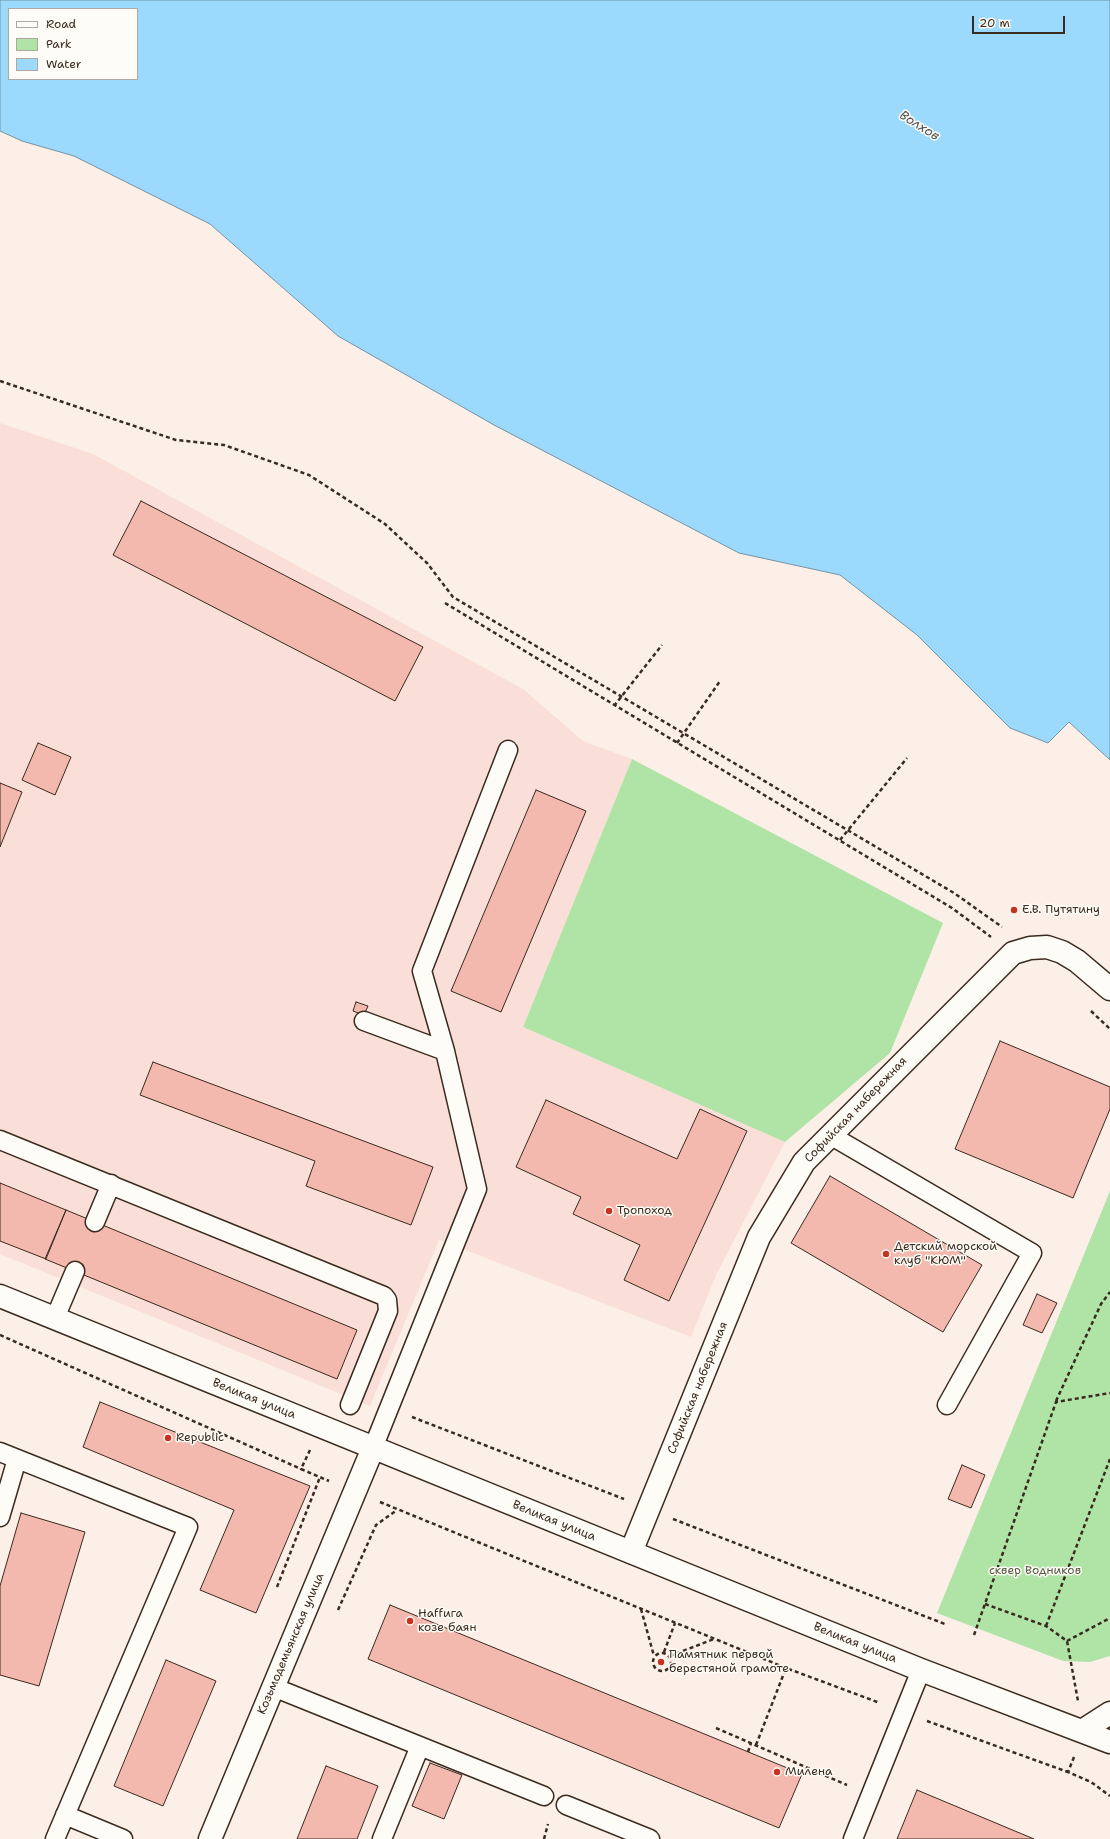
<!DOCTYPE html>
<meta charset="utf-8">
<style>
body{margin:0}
#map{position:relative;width:1110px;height:1839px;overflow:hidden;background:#fbefe8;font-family:"Shantell Sans",sans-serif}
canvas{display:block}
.legend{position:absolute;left:8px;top:8px;width:130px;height:72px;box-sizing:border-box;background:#fdfcf7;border:1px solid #afa8a0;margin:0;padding:5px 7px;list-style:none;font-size:12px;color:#3b2a1e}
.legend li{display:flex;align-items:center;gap:8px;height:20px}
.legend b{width:20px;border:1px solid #afa8a0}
.scale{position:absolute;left:972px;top:16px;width:93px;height:18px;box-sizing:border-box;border:2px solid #3b2a1e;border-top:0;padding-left:5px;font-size:12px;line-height:14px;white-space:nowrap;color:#3b2a1e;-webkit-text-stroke:3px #fdfcf7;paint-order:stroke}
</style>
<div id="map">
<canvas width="1110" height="1839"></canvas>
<ul class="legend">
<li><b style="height:5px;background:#fdfcf7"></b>Road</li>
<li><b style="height:11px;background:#b0e4a6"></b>Park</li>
<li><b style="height:11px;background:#9bd9fd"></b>Water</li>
</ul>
<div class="scale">20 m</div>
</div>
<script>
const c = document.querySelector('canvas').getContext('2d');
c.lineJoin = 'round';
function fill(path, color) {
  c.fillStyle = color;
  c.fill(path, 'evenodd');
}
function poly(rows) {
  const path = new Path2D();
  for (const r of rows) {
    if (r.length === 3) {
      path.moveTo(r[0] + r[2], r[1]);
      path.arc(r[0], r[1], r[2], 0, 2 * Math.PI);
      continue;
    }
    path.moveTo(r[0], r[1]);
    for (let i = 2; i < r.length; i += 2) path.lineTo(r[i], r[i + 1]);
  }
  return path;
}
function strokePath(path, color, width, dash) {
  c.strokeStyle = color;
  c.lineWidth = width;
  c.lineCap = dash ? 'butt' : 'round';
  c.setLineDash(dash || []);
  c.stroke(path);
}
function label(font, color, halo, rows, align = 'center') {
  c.font = font + ' "Shantell Sans",sans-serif';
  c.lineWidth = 3;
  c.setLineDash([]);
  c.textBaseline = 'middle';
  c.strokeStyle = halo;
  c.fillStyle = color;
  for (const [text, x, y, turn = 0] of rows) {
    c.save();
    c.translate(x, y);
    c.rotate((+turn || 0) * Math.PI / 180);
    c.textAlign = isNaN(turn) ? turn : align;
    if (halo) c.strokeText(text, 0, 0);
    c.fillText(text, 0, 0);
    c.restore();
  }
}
fill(poly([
 [0,423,93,454,523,689,583,741,632,759,523,1027,785,1142,716,1275,691,1337,439,1240,370,1406,0,1254]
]), '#f9dfd7');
fill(poly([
 [632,759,943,923,890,1053,785,1142,523,1027],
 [1110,1191,1110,1656,1090,1662,1063,1661,937,1613]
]), '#b0e4a6');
const water = poly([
 [0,0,1110,0,1110,760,1069,722,1048,743,1010,728,917,635,840,575,739,553,494,425,338,336,210,224,74,156,22,141,0,131,0,0],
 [9,9,137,9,137,79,9,79,9,9]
]);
fill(water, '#9bd9fd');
strokePath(water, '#7593a4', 1);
const building = poly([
 [141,501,423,647,395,701,113,555,141,501],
 [38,743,71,757,55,795,22,780,38,743],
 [0,783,22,792,0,847,0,783],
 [536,790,586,811,501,1012,451,991,536,790],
 [356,1002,368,1006,364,1015,353,1011,356,1002],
 [1000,1041,1110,1087,1110,1109,1073,1198,955,1149,1000,1041],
 [153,1062,433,1167,411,1225,306,1186,315,1161,140,1095,153,1062],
 [546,1100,677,1159,700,1109,747,1131,669,1301,624,1280,640,1245,573,1214,581,1197,516,1167,546,1100],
 [830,1176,982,1265,943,1332,791,1243,830,1176],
 [0,1183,66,1210,46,1259,0,1241,0,1183],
 [66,1210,357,1330,337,1379,45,1259,66,1210],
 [1037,1294,1057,1303,1042,1333,1023,1325,1037,1294],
 [100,1402,310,1486,256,1613,200,1590,234,1510,83,1447,100,1402],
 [962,1465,985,1475,971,1508,948,1499,962,1465],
 [21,1513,85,1532,39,1686,0,1675,0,1586,21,1513],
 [390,1605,802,1774,779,1828,368,1659,390,1605],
 [166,1660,216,1681,163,1806,114,1786,166,1660],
 [430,1763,462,1775,444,1819,412,1806,430,1763],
 [326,1766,378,1786,357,1839,297,1839,326,1766],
 [917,1790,1034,1839,897,1839,917,1790]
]);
fill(building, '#f3b9ae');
strokePath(building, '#3b2a1e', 1);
const lane = poly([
 [364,1021,445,1051],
 [830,1135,1032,1253,947,1405],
 [0,1140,384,1296,387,1300,388,1311,350,1405],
 [95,1222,111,1184],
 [55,1318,75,1271],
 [373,1448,477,1189,445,1051,422,971,508,750],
 [0,1452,188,1527,55,1839],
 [0,1517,17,1459],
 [273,1687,544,1796],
 [566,1805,650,1839],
 [65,1815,123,1839],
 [382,1839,420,1746],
 [853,1839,921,1670]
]);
const street = poly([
 [631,1552,759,1237,804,1162,1013,953,1030,948,1047,947,1062,952,1077,961,1110,989]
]);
const secondary = poly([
 [0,1296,921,1670,1110,1742],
 [1082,1731,1110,1713],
 [210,1839,373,1448]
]);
strokePath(lane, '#3b2a1e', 21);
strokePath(street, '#3b2a1e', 25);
strokePath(secondary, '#3b2a1e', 25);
strokePath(poly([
 [0,381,176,440,224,445,309,475,385,524,427,563,453,597,954,893,1002,927],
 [445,603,952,908,991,937],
 [614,706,662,645],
 [677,743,720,681],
 [840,840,907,758],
 [1091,1011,1110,1029],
 [0,1335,301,1469],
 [1056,1401,1101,1304,1110,1292],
 [412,1417,624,1499],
 [310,1450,301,1469,329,1481],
 [380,1502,786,1668,880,1703],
 [673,1519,945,1624],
 [277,1587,320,1477],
 [985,1604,1046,1626,1067,1641,1078,1701],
 [641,1609,654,1656],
 [338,1610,376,1525,397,1510],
 [1046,1626,1110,1459],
 [974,1635,1056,1402,1110,1393],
 [1067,1641,1110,1618],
 [664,1652,675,1623],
 [662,1662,9],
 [670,1656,714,1639],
 [927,1721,1068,1772],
 [716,1728,847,1785],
 [756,1745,786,1668],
 [748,1752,751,1743],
 [1074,1757,1068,1772,1091,1782,1110,1796],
 [544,1839,548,1824]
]), '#3b2a1e', 2.5, [4, 3]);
strokePath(lane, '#fdfcf7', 18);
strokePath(street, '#fdfcf7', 22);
strokePath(secondary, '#fdfcf7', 22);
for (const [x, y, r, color] of [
 [1014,910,4,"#c8321e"],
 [609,1211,4,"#c8321e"],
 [886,1254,4,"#c8321e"],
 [168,1438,4,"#c8321e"],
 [410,1621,4,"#c8321e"],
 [661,1662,4,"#c8321e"],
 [777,1772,4,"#c8321e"]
]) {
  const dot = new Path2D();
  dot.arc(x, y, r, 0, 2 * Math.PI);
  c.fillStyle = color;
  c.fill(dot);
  strokePath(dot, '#fdfcf7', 1.5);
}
label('12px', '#3b2a1e', '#fdfcf7', [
 ["Е.В. Путятину",1022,910],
 ["Тропоход",617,1211],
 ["Детский морской",894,1247],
 ["клуб \"КЮМ\"",894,1261],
 ["Republic",176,1438],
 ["Наffига",418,1614],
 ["козе баян",418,1628],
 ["Памятник первой",669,1655],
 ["берестяной грамоте",669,1669],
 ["Милена",785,1772]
], 'left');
label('12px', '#3b2a1e', '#fdfcf7', [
 ["Софийская набережная",856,1110,-46],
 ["Софийская набережная",698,1388,-68],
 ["Великая улица",254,1399,22],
 ["Великая улица",554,1521,22],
 ["Великая улица",855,1643,22],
 ["Козьмодемьянская улица",291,1644,-67]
]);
label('12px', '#585840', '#fdfcf7', [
 ["сквер Водников",1035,1571]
]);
label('italic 13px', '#535656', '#fdfcf7', [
 ["Волхов",919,126,32]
]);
</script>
